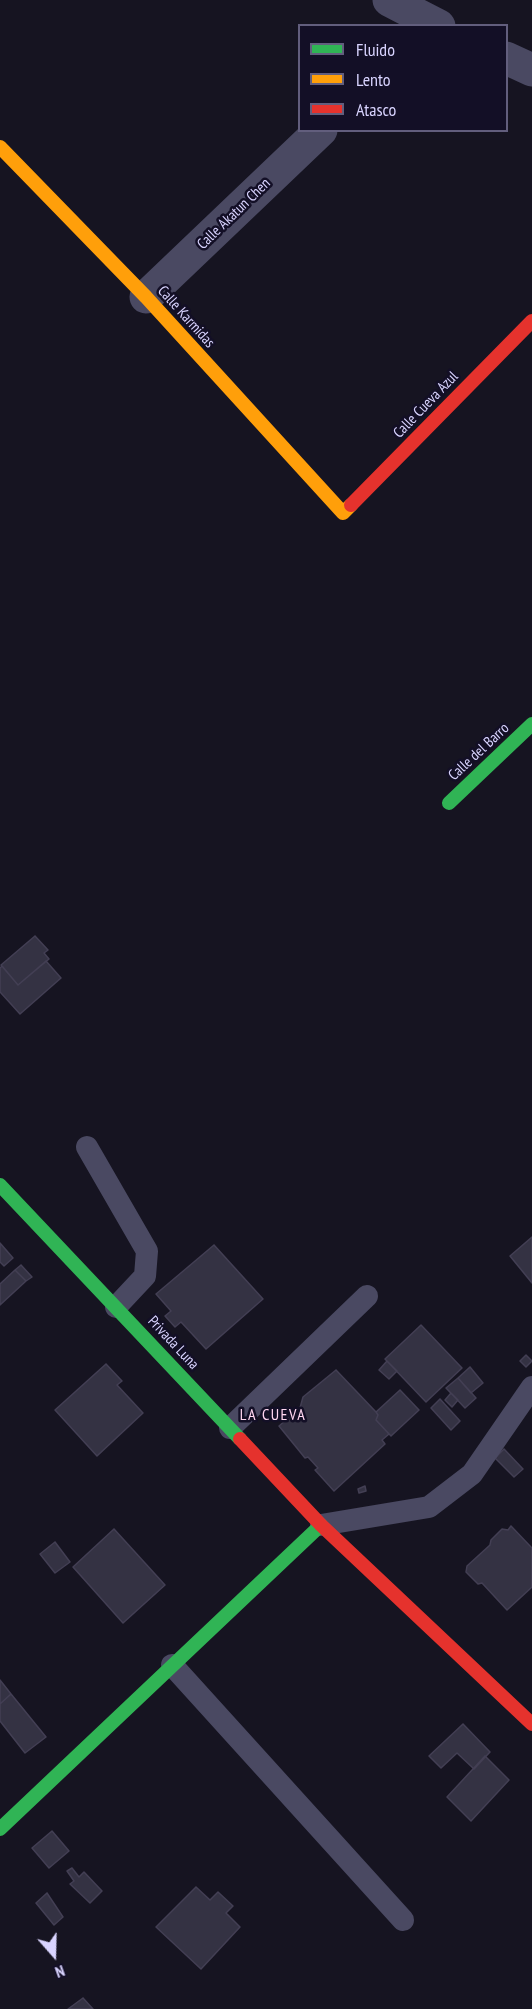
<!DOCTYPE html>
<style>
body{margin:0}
#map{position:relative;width:532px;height:2009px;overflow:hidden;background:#161421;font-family:"PT Sans Narrow",sans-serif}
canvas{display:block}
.legend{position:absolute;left:298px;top:24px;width:210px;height:108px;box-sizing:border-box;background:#130f26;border:2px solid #625e7d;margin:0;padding:8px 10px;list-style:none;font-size:18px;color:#d9d4ff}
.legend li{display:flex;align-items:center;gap:12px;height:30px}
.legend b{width:30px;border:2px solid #625e7d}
.north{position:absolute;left:24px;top:1925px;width:60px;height:60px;-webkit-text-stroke:4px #130f26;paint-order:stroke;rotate:160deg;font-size:16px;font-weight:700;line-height:24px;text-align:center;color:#d9d4ff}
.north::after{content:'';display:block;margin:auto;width:21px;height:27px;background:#d9d4ff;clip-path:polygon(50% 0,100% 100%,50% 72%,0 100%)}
</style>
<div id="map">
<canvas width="532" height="2009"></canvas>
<ul class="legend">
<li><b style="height:8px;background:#30b455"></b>Fluido</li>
<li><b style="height:8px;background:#ff9f0a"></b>Lento</li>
<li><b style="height:8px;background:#e5322d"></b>Atasco</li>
</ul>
<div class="north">N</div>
</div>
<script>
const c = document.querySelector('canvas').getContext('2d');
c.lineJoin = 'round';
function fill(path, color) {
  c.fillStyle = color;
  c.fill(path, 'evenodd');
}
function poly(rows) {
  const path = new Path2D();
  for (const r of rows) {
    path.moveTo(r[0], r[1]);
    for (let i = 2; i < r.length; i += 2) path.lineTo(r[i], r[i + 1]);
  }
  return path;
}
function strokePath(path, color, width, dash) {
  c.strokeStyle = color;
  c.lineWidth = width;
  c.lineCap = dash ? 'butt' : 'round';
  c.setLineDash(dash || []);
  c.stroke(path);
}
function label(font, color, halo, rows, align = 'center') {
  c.font = font + ' "PT Sans Narrow",sans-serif';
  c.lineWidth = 5;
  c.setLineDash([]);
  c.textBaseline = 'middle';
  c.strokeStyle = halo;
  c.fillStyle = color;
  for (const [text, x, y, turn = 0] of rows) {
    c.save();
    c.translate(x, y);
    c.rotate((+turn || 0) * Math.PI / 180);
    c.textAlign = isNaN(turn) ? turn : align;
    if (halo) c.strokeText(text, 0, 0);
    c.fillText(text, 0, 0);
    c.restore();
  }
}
const building = poly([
 [35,936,48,950,44,953,49,959,18,985,1,965,35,936],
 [46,961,61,978,20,1014,0,992,0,968,2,966,18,985,46,961],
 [532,1237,532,1283,510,1256,532,1237],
 [0,1243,13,1258,4,1266,0,1262,0,1243],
 [214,1245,263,1299,206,1349,181,1322,175,1327,165,1316,171,1311,156,1294,214,1245],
 [21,1265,32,1277,26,1281,15,1270,21,1265],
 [15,1270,26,1281,0,1305,0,1284,15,1270],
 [421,1325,462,1368,426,1402,385,1359,421,1325],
 [526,1355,532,1361,526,1367,520,1361,526,1355],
 [387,1361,397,1371,389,1379,379,1370,387,1361],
 [106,1364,122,1381,117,1385,143,1413,97,1456,55,1410,106,1364],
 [470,1367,483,1383,471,1393,458,1378,470,1367],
 [336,1370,376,1412,378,1415,376,1420,389,1434,382,1440,385,1444,334,1491,315,1470,318,1468,308,1457,305,1458,279,1426,300,1408,303,1397,336,1370],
 [458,1378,476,1398,465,1408,446,1388,458,1378],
 [400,1390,419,1410,391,1436,376,1420,378,1415,376,1412,400,1390],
 [451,1393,458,1400,452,1407,445,1400,451,1393],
 [440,1399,460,1421,451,1430,431,1408,440,1399],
 [504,1449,523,1469,514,1477,495,1458,504,1449],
 [365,1486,366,1491,359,1493,358,1489,365,1486],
 [511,1526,532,1548,532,1587,507,1610,482,1583,478,1584,466,1572,467,1566,490,1545,491,1540,502,1529,508,1530,511,1526],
 [114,1529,165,1585,123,1623,73,1567,114,1529],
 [55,1542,70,1562,55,1573,40,1554,55,1542],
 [0,1680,11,1694,0,1704,0,1680],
 [11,1694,46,1737,25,1753,0,1721,0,1704,11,1694],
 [463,1724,490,1752,474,1769,457,1753,441,1768,429,1756,463,1724],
 [485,1756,509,1780,471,1821,447,1797,485,1756],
 [52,1831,69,1851,49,1868,32,1848,52,1831],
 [72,1868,79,1877,84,1872,102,1891,90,1903,70,1884,74,1881,67,1871,72,1868],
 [196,1887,210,1900,218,1892,233,1906,226,1913,240,1927,201,1969,156,1927,196,1887],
 [47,1893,63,1917,54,1925,36,1903,47,1893],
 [83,1998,93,2009,68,2009,83,1998]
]);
fill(building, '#343243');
strokePath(building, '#433f54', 1.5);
strokePath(poly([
 [87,1147,147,1251,145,1276,116,1307],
 [230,1428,367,1296],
 [321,1525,429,1507,472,1474,532,1387],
 [172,1665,403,1920]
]), '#4a4962', 22);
strokePath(poly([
 [389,0,439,26],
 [506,58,532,70],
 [146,297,321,130]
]), '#4a4962', 33);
strokePath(poly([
 [449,803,532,724],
 [0,1185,240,1439],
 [0,1829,321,1525]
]), '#30b455', 14);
strokePath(poly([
 [0,147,146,297,343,513,351,505]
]), '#ff9f0a', 14);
strokePath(poly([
 [351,505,532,321],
 [240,1439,321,1525,532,1724]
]), '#e5322d', 14);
label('15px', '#d9d4ff', '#130f26', [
 ["Calle Akatun Chen",234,214,-44],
 ["Calle Karmidas",186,317,48],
 ["Calle Cueva Azul",426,405,-46],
 ["Calle del Barro",479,752,-43],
 ["Privada Luna",173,1343,47]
]);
c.letterSpacing = '1.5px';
label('16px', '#ffd6f0', '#130f26', [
 ["LA CUEVA",273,1415]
]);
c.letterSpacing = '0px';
</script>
